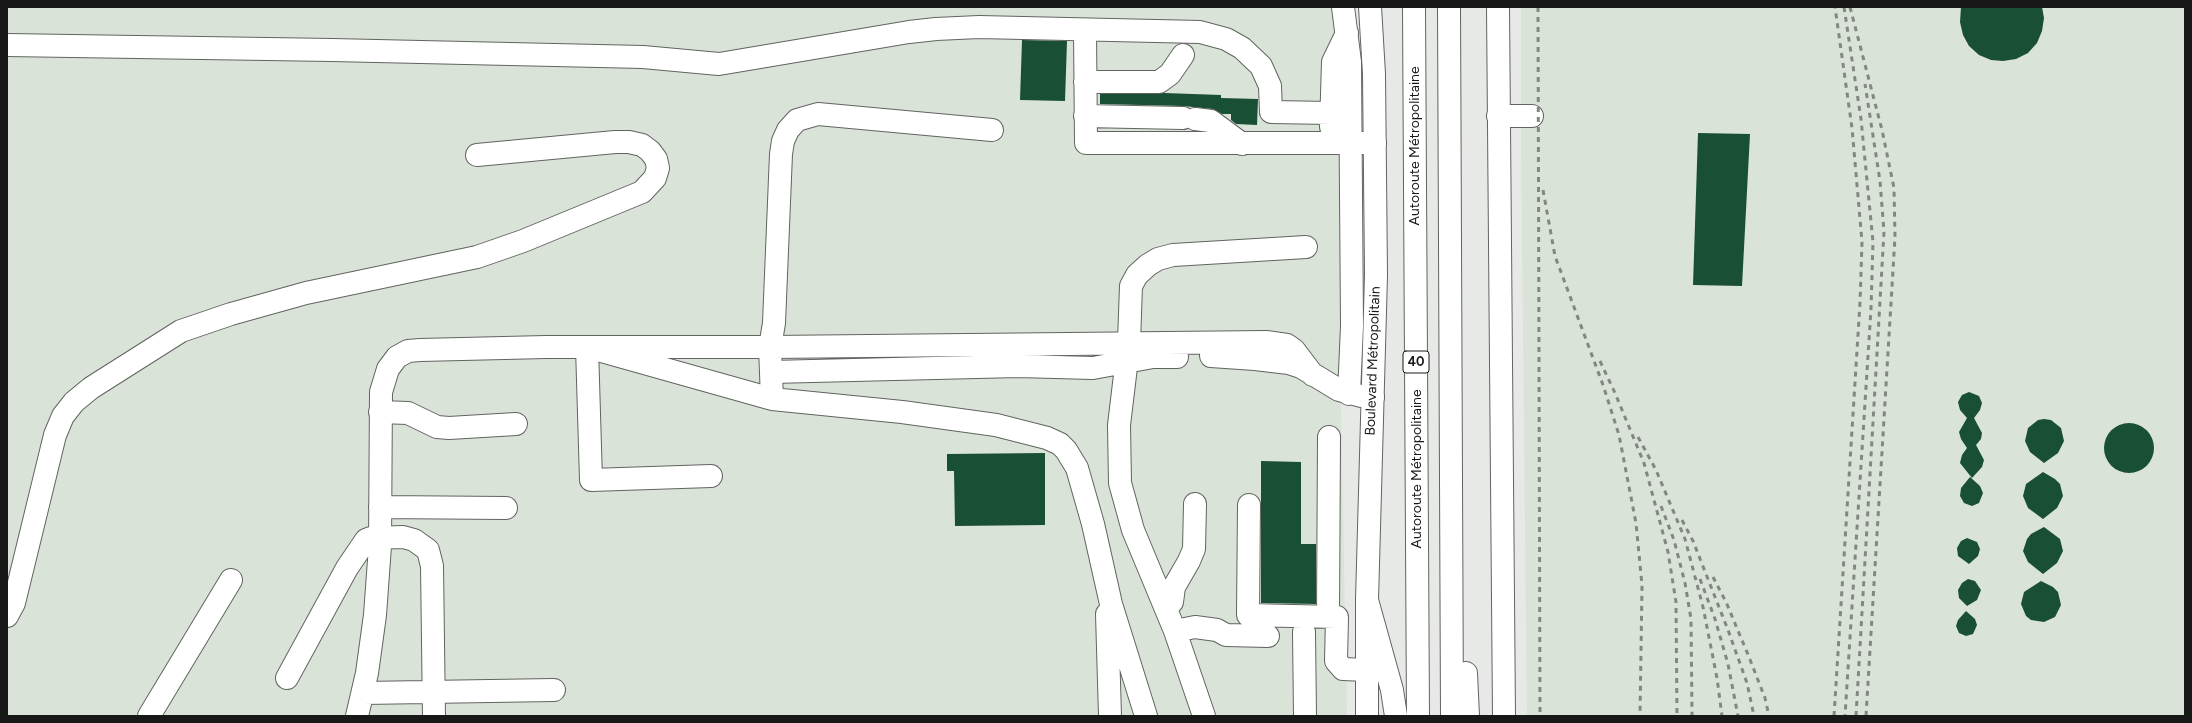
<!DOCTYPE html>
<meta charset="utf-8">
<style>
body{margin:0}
#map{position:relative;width:2192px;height:723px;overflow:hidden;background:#e6e9e5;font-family:Figtree,sans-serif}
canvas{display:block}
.frame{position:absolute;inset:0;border:8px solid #171817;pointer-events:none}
</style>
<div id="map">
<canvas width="2192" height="723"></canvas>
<div class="frame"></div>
</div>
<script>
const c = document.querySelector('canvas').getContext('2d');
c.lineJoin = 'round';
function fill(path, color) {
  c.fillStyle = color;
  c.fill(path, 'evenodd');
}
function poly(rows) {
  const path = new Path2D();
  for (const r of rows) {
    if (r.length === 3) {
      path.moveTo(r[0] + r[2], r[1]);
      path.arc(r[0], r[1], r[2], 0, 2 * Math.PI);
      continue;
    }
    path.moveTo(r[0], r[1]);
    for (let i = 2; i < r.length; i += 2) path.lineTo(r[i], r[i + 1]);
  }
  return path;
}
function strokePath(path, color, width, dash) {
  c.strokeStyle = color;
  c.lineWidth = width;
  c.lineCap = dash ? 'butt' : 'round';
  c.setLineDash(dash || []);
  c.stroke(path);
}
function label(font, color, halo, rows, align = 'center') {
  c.font = font + ' Figtree,sans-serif';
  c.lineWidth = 4;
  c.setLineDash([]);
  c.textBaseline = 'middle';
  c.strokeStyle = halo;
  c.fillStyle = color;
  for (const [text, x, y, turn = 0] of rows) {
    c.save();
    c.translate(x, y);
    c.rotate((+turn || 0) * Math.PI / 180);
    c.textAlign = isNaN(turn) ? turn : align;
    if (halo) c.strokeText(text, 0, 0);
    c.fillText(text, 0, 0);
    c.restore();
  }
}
fill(poly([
 [7,7,1344,7,1341,408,1347,716,7,716],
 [1521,7,2185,7,2185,716,1527,716,1521,142]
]), '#dae3d8');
fill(poly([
 [1961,7,2042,7,2044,18,2042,31,2037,43,2028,53,2016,59,2003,61,1991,60,1979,55,1969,46,1963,35,1960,22],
 [1022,40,1067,41,1065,101,1020,100],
 [1164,93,1221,95,1221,98,1258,99,1257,125,1236,124,1231,120,1231,114,1222,114,1213,109,1183,106,1100,104,1100,94],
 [1698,133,1750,134,1742,286,1693,285],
 [1969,392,1979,396,1982,403,1980,410,1974,418,1982,433,1981,439,1976,445,1984,460,1982,467,1972,478,1960,463,1962,455,1967,448,1961,439,1959,432,1967,418,1960,410,1958,402,1962,395],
 [2044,419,2051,420,2061,428,2064,441,2058,453,2044,463,2030,452,2025,441,2028,428,2038,420],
 [2129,448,25],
 [1045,453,1045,525,955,526,954,471,947,471,947,454],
 [1261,461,1301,462,1301,544,1316,544,1316,604,1261,603],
 [2043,472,2055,479,2060,484,2063,496,2057,508,2043,519,2028,508,2023,496,2026,484],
 [1970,477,1980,486,1983,493,1979,503,1972,506,1964,503,1960,496,1961,488],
 [2044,527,2060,539,2063,551,2057,563,2043,574,2028,562,2023,551,2027,539,2031,534],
 [1967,538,1977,542,1980,549,1978,556,1969,564,1958,556,1957,548,1961,541],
 [1968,579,1975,581,1981,590,1977,600,1967,606,1959,598,1958,590,1962,583],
 [2041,581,2053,587,2058,592,2061,605,2055,617,2044,622,2031,620,2026,616,2021,604,2024,592],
 [1966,611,1975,619,1977,625,1973,634,1966,636,1959,633,1956,626,1958,620]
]), '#194f34');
const minor = poly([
 [1343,7,1350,62,1352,326,1349,394],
 [1085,30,1086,143,1375,143],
 [7,45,332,50,643,57,719,64,909,32,936,29,979,27,1200,32,1226,39,1242,48,1261,66,1270,86,1271,112,1331,113],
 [1085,82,1159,82,1170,74,1183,55],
 [1085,116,1183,118],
 [1498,116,1532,116],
 [1195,119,1211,121,1242,144],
 [1331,127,1333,62,1347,33],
 [1211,356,1255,359,1289,363,1301,367,1339,390,1361,396,1373,397],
 [771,372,1018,366,1093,368,1153,357,1177,357],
 [380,412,408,413,437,427,449,428,516,424],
 [711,476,591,480,587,347,772,399],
 [1249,505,1248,615,1337,617,1336,661,1343,669,1367,670],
 [380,507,506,508],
 [1166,607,1172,602,1174,587,1189,561,1194,549,1195,504],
 [1107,614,1110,716],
 [7,616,14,603,55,435,63,416,74,402,91,388,181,331,231,314,306,293,477,257,523,241,642,192,655,178,658,168,656,159,650,151,642,145,629,142,615,142,477,155],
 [1328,616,1329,437],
 [1175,631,1195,627,1217,630,1226,635,1268,636],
 [1304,632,1305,716],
 [287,678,347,568,366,540,371,538,403,537,414,540,428,550,432,566,434,716],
 [363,693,554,690],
 [149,716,231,580],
 [357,716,367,673,375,615,380,546,381,392,388,369,397,357,408,351,420,350,546,347,770,347,774,323,781,154,783,141,788,130,797,120,818,114,992,130],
 [1146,716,1111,604,1093,524,1077,468,1066,450,1060,444,1047,438,996,425,902,412,772,399,770,347,1266,342,1287,345,1294,350,1313,375],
 [1204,716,1175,631,1133,530,1120,483,1119,425,1129,342,1131,286,1137,275,1148,265,1158,259,1173,255,1306,247]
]);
const major = poly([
 [1498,7,1504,716],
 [1367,716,1367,600,1376,275,1374,74,1370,7]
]);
const highway = poly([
 [1414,7,1418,716],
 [1449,7,1452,716],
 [1367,600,1392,690,1396,716],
 [1466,673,1468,716]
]);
strokePath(minor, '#616460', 24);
strokePath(major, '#616460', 24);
strokePath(highway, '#616460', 24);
strokePath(minor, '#fff', 22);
strokePath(major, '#fff', 22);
strokePath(highway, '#fff', 22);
strokePath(poly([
 [1538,7,1540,716],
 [1844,7,1861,119,1873,242,1871,309,1845,716],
 [1850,7,1882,130,1894,188,1895,237,1866,716],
 [1543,190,1555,256,1603,385,1619,435,1636,523,1642,585,1640,716],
 [1600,361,1615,393,1644,463,1668,552,1676,602,1677,716],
 [1638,437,1656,470,1685,539,1703,607,1717,678,1722,716],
 [1661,506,1674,540,1685,583,1691,619,1692,716],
 [1682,520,1693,541,1728,630,1747,683,1754,716],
 [1713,577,1726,602,1749,657,1765,698,1769,716],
 [1700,579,1715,619,1728,664,1738,716],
 [1834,716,1860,303,1862,242,1852,128,1835,7],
 [1856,716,1884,232,1880,181,1865,84]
]), '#848684', 3, [5, 5]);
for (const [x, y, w] of [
 [1416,362,26]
]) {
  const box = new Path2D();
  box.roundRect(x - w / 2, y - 11, w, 22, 3);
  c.fillStyle = '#fff';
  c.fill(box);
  strokePath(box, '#171817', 1);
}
label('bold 13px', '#171817', null, [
 ["40",1416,362]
]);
label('14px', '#171817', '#fff', [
 ["Autoroute Métropolitaine",1415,146,-90],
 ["Boulevard Métropolitain",1373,361,-88],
 ["Autoroute Métropolitaine",1417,469,-90]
]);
</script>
